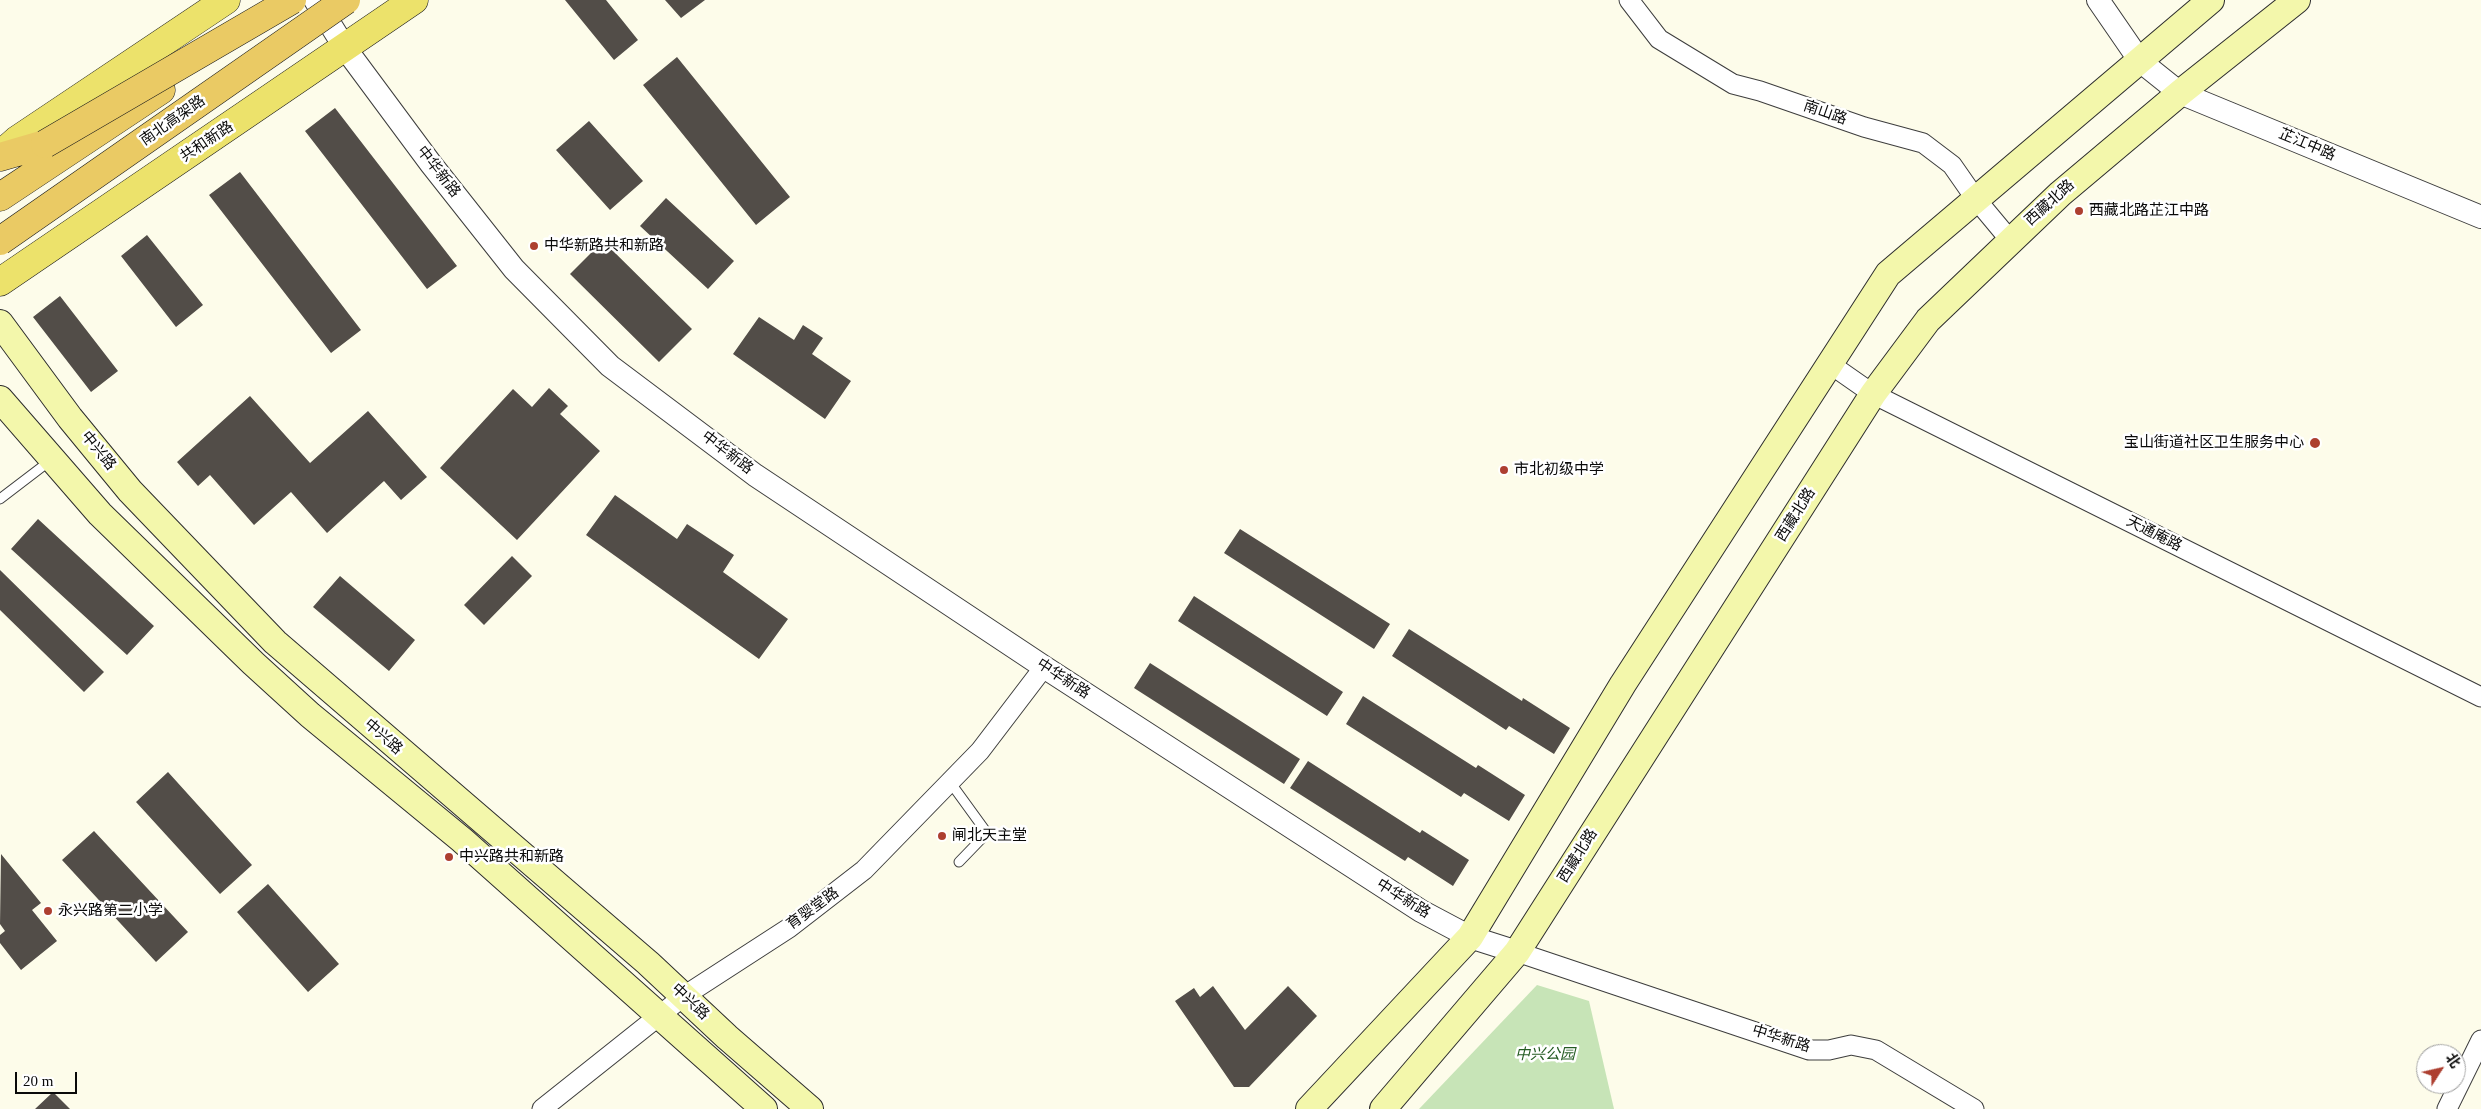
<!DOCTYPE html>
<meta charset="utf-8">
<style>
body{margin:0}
#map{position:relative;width:2481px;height:1109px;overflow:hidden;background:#fdfcea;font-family:"Times New Roman","Noto Sans SC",serif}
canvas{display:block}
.north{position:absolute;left:2416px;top:1044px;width:50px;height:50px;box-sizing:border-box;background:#fff;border:1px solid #9d9d9d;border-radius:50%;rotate:55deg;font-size:14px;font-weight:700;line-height:20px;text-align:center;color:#0a0a0a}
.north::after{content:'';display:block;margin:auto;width:18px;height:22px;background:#ad3f30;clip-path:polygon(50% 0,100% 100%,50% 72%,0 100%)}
.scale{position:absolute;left:15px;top:1072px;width:62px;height:22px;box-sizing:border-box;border:2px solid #0a0a0a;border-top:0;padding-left:6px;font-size:15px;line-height:18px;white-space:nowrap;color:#0a0a0a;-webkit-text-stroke:4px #fff;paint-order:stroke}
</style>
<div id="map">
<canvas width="2481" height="1109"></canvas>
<div class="north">北</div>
<div class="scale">20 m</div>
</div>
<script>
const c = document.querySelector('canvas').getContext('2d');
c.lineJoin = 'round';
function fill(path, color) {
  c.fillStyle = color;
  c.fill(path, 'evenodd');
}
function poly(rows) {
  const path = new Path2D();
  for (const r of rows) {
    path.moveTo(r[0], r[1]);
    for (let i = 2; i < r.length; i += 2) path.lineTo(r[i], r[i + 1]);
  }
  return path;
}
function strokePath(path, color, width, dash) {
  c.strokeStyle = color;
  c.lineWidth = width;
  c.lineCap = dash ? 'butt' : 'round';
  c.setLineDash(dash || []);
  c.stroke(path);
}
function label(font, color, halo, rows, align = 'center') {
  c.font = font + ' "Times New Roman","Noto Sans SC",serif';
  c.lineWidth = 5;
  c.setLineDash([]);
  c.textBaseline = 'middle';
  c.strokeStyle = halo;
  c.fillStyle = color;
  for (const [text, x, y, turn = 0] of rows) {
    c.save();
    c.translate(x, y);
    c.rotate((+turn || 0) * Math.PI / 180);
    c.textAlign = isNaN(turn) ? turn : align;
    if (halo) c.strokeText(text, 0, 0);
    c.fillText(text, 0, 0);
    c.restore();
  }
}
fill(poly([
 [1537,985,1589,1001,1614,1109,1419,1109]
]), '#c7e4b7');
fill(poly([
 [565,0,606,0,638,40,614,60],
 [665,0,705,0,681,18],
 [677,57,790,197,756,225,643,85],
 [335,108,457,266,427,289,305,131],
 [589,121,643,181,610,210,556,150],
 [240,172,361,330,331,353,209,195],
 [666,198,734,261,708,289,640,226],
 [147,235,203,305,176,327,121,256],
 [603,241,692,329,659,362,570,274],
 [60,296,118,371,91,392,33,317],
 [759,317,794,340,803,325,823,338,812,354,851,381,825,419,733,354],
 [549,388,568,406,560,414,600,451,517,540,440,468,513,389,532,407],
 [250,396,310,463,368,411,427,477,401,500,384,481,327,533,291,492,254,525,210,475,198,486,177,462],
 [615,495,677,539,687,524,734,555,723,572,788,619,759,659,586,535],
 [38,519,154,626,127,655,11,549],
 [1240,529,1390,624,1374,649,1224,553],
 [512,556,532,576,484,625,464,605],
 [0,570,104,672,84,692,0,610],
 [340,576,415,640,389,671,313,607],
 [1194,596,1343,692,1327,716,1178,621],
 [1409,629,1522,701,1523,698,1570,728,1554,754,1509,726,1506,730,1392,656],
 [1150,663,1300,759,1284,784,1134,688],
 [1363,696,1476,768,1478,765,1525,795,1509,821,1464,793,1461,797,1346,724],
 [1308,761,1420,833,1422,830,1469,860,1453,886,1408,857,1405,861,1290,788],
 [168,772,252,865,220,894,136,802],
 [94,831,188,932,156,962,62,860],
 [1,854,41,903,32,910,57,941,21,970,0,943,0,935,5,931,0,924],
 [268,884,339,964,308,992,237,912],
 [1213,986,1245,1030,1288,986,1317,1016,1249,1087,1234,1087,1175,1001,1194,988,1200,997],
 [53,1092,70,1109,35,1109]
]), '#524d48');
const service = poly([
 [0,499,51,460],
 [950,782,987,833,959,862]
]);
const minor = poly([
 [1629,0,1659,39,1733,84,1760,91,1864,127,1923,143,1952,165,1975,198,2010,240],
 [1830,364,1873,394,2481,697],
 [1517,952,1809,1050,1829,1050,1851,1045,1876,1050,1974,1109],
 [542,1109,684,996,789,928,864,870,980,751,1044,667],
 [2447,1109,2481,1040]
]);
const tertiary = poly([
 [315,0,345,48,431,164,514,269,610,366,755,475,1044,667,1421,911,1470,937,1517,952],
 [2098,0,2140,61,2180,93,2481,217]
]);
const secondary = poly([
 [0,323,70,418,130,491,275,642,648,963,727,1037,810,1109],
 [0,399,100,514,253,663,310,715,462,840,764,1109],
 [1309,1109,1470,937,1623,684,1888,274,2211,0],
 [1383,1109,1517,952,1873,394,1928,320,2060,194,2180,93,2297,0]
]);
const primary = poly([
 [0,155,17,140,226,0],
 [0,282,414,0]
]);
const trunk = poly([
 [0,157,45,144],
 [0,197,161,90]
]);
strokePath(service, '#3d3d3d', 11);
strokePath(minor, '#3d3d3d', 21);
strokePath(tertiary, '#3d3d3d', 24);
strokePath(secondary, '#2c2c2c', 28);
strokePath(primary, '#1b1b1b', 29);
strokePath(trunk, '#1b1b1b', 29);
strokePath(service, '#fff', 9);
strokePath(minor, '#fff', 19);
strokePath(tertiary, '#fff', 22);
strokePath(secondary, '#f3f7ab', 26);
strokePath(primary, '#ece26b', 28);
strokePath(trunk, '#eaca64', 28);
const trunkBridge = poly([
 [45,144,292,0],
 [0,241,346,0]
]);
strokePath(trunkBridge, '#1b1b1b', 29, []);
strokePath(trunkBridge, '#eaca64', 28);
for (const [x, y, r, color] of [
 [2079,211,5,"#ad3f30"],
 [534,246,5,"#ad3f30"],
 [2315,443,6,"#ad3f30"],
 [1504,470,5,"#ad3f30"],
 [942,836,5,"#ad3f30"],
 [449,857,5,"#ad3f30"],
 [48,911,5,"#ad3f30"]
]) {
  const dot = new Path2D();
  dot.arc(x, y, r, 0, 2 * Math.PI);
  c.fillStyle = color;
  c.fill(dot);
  strokePath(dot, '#fff', 2);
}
label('15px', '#0a0a0a', '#fff', [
 ["南山路",1825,113,19],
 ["南北高架路",173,121,-35],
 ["共和新路",207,142,-34],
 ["芷江中路",2307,145,23],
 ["中华新路",438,172,52],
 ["西藏北路",2050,203,-42],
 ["中兴路",98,451,51],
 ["中华新路",727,453,37],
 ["西藏北路",1796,515,-58],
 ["天通庵路",2154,534,27],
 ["中华新路",1063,679,33],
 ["中兴路",383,737,41],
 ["西藏北路",1578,856,-58],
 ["中华新路",1403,899,32],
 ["育婴堂路",813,909,-36],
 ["中兴路",690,1002,43],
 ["中华新路",1781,1039,17]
]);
label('15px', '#0a0a0a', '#fff', [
 ["西藏北路芷江中路",2089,211],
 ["中华新路共和新路",544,246],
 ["宝山街道社区卫生服务中心",2304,443,"right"],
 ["市北初级中学",1514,470],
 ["闸北天主堂",952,836],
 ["中兴路共和新路",459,857],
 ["永兴路第二小学",58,911]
], 'left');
label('italic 15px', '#245b22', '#fff', [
 ["中兴公园",1545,1055]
]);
</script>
